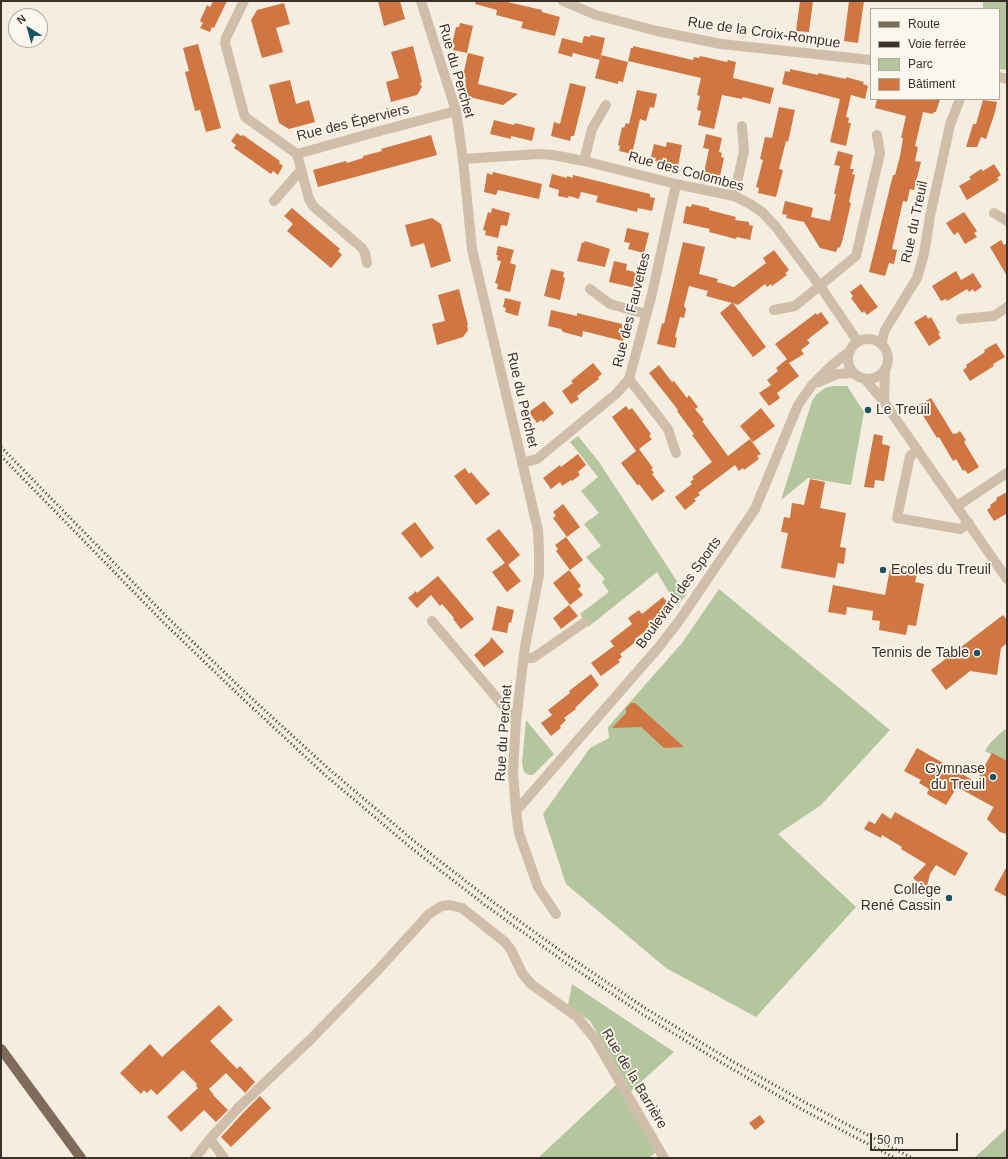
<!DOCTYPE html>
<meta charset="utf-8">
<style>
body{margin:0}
#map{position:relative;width:1008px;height:1159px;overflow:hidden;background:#f5eddf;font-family:Arial,sans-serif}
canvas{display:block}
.frame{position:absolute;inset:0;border:2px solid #3b312a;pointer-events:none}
.legend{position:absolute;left:870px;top:8px;width:130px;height:92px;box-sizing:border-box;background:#fcf7ed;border:1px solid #afa89f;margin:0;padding:5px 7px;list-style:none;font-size:12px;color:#3b312a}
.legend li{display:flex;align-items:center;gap:8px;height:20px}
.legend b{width:20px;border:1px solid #afa89f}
.north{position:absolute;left:8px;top:8px;width:40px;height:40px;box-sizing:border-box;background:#fcf7ed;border:1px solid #afa89f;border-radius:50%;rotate:323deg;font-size:11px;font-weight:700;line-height:16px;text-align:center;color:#3b312a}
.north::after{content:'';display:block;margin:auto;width:14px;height:18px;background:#1b5461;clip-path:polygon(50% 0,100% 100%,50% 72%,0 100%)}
.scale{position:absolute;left:870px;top:1133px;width:88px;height:18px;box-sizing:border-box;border:2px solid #3b312a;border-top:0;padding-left:5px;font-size:12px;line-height:14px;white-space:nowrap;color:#3b312a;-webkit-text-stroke:3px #fcf7ed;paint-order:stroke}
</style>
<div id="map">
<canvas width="1008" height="1159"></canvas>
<div class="frame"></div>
<ul class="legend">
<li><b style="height:5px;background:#7e6b5a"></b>Route</li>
<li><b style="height:5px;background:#3b312a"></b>Voie ferrée</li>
<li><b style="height:11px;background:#b3c69d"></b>Parc</li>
<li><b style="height:11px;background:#cf7643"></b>Bâtiment</li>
</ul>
<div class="north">N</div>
<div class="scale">50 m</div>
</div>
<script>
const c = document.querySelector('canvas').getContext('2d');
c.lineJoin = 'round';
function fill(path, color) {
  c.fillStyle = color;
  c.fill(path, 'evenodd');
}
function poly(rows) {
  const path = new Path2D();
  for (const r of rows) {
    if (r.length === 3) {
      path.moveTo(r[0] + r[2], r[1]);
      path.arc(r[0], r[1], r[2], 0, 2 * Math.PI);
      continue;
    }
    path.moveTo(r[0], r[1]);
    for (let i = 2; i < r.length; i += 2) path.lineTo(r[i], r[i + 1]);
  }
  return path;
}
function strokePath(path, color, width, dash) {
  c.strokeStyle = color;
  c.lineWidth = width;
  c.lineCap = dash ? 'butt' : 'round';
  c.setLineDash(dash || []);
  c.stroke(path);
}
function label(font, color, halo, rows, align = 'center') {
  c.font = font + ' Arial,sans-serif';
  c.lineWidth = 3.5;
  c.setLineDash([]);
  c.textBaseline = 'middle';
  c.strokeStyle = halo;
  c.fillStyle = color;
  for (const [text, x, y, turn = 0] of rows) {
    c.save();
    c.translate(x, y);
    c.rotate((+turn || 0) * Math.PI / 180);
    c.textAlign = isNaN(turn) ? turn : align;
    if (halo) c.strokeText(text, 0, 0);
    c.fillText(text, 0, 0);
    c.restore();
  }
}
fill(poly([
 [983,1,1007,1,1007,70,999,69,999,9,983,9],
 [833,386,847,386,864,412,851,485,808,478,781,500,812,401,817,394,825,388],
 [578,436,599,462,686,595,677,606,657,572,588,627,580,614,609,592,602,582,605,579,586,557,601,546,584,524,599,513,581,491,598,477,570,442],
 [719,589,890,730,821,805,778,834,856,907,756,1017,666,968,566,884,543,814,590,748,609,738,608,727,682,643],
 [526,720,554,754,533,775,529,775,525,773,523,769,522,763],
 [1005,729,1007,731,1007,834,1000,832,987,819,993,807,970,794,991,754,985,751,990,743],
 [572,984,674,1052,631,1091,590,1021,568,1005],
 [616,1085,656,1152,649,1158,538,1158],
 [1007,1128,1007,1158,974,1158]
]), '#b3c69d');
fill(poly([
 [213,1,227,1,214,28,212,27,210,32,200,28,203,23,200,21,207,5,210,7],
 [378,1,400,1,405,19,384,26],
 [476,1,503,1,542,10,542,12,560,17,555,36,521,28,523,22,496,15,497,10,475,4],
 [800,1,813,1,809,32,796,31],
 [849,1,864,1,858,43,844,41],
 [284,3,290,24,276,28,283,52,262,58,251,20,257,10],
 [460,23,473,26,467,53,453,50,455,45,452,44,456,27,459,27],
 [591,35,605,38,600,60,573,53,572,57,558,53,562,38,582,43,584,36,590,37],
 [198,44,221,128,206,132,200,110,195,111,185,72,189,71,183,48],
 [413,46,422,82,420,83,422,87,417,95,391,102,386,82,399,78,391,52],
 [633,46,693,60,694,57,699,58,700,56,727,62,728,60,736,62,733,78,774,88,770,104,743,97,742,99,722,95,714,129,698,125,701,111,697,110,700,96,697,95,701,78,628,61,631,48,633,48],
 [468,53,484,57,478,84,518,94,503,105,465,96,467,89,465,89,466,82,465,81,466,77,463,76],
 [601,55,628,62,623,82,618,81,618,84,595,78],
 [790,69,818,75,818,73,846,79,846,77,864,82,863,84,868,86,865,99,851,95,846,117,849,118,848,123,851,123,846,146,830,142,840,99,782,84,785,71,790,72],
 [290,80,296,104,309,100,315,122,289,129,279,123,269,85],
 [570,83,586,87,574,136,571,136,570,141,551,136,554,122,560,124],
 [637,90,657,94,654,108,650,107,646,121,640,119,632,154,619,151,620,146,618,145,622,127,624,128,626,123,629,124],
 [877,99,940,99,936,112,934,112,933,114,923,112,915,146,918,147,915,161,921,162,914,190,910,189,907,202,903,201,892,249,897,250,894,264,889,263,885,276,869,272,893,175,895,175,900,156,903,138,901,138,906,116,875,108],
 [983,100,997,102,995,112,986,139,981,137,977,147,966,147,973,124,976,124],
 [779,107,795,110,788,142,786,141,779,169,783,170,776,197,758,193,759,188,756,187,763,160,760,159,765,137,772,138],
 [494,120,514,125,515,123,535,128,532,141,511,136,511,139,490,134],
 [237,133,241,136,243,135,280,161,279,163,283,166,278,175,273,171,271,174,234,148,236,145,231,141],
 [706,134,722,138,719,152,722,153,721,157,724,158,720,176,717,175,716,180,703,177,709,149,703,148],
 [431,135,437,155,318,187,313,170,346,161,347,163,363,158,363,156,382,151,381,149],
 [667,142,682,145,678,166,655,161,656,158,651,157,654,144,666,147],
 [838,151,853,155,850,169,854,169,852,174,855,175,849,202,851,203,843,238,840,248,838,247,836,252,820,248,804,222,786,218,787,215,782,214,785,201,813,208,811,217,830,221,836,194,834,194,840,166,834,165],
 [994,164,1001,175,997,178,999,180,967,200,959,186,971,179,969,177,981,169,983,171],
 [493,172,542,184,539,199,498,190,496,195,484,192,487,173,492,175],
 [552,174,567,178,567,176,573,178,573,175,650,194,650,197,655,198,652,211,638,208,637,212,596,202,598,196,581,192,579,199,569,196,568,198,558,196,559,190,549,187],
 [692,204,709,208,709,210,736,217,735,220,749,222,749,225,753,226,750,240,737,237,736,239,709,232,710,229,683,223,686,206,691,207],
 [292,208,340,249,338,251,342,255,331,268,287,231,293,224,284,216],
 [492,208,510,213,507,226,501,225,498,238,485,235,486,231,483,230,488,212,491,213],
 [964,212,977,231,974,233,977,237,965,244,958,232,954,235,946,223],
 [432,218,441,224,451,261,431,268,424,243,411,247,405,225],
 [627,228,649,233,644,253,628,249,630,243,624,242],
 [1001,240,1004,245,1007,243,1007,276,990,247],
 [585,241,610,249,605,267,577,261,582,242,584,243],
 [683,242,705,247,699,274,718,279,717,282,734,287,766,263,763,258,774,250,789,270,785,273,787,275,772,286,771,284,767,287,765,284,738,305,733,303,766,347,753,357,720,313,732,303,706,296,708,291,689,286,684,306,686,309,684,318,680,317,675,337,677,338,675,348,657,344,662,323,664,324],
 [498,246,514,250,510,263,516,265,510,292,497,289,498,284,495,283,501,261,497,260,498,255,496,255],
 [614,261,627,264,626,270,640,273,636,288,609,282],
 [551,269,564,272,563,277,565,278,560,300,544,296],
 [956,271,961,280,973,273,982,287,974,292,973,289,969,292,967,289,947,301,946,299,941,301,932,286],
 [861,284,878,307,867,315,864,311,862,313,851,298,853,296,850,292],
 [459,289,468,325,467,325,468,330,463,337,437,345,432,324,445,321,438,295],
 [505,298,521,302,518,316,505,312,506,308,503,307],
 [551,310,577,316,577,313,622,324,622,327,627,328,623,341,583,331,582,337,563,332,561,329,548,326],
 [821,312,829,323,807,340,810,343,801,350,804,354,789,363,799,376,777,393,780,398,769,406,759,393,771,385,767,380,778,371,776,368,787,359,775,344,816,313,817,315],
 [926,315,928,319,931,317,940,333,938,334,941,338,929,346,914,322],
 [996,343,1005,357,993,364,994,366,970,381,963,370,967,367,966,365,985,352,984,350],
 [593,363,602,374,598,377,599,379,577,396,579,399,571,404,562,391,573,383,571,381],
 [659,365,672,382,674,381,687,398,689,395,698,407,695,409,704,420,702,421,728,456,750,439,761,454,757,456,759,459,744,470,743,468,739,471,735,465,698,493,700,495,694,499,696,501,685,510,675,497,692,484,690,482,694,479,692,477,712,462,692,435,694,434,677,411,678,410,649,373],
 [931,398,953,434,955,433,956,434,960,431,966,440,964,442,979,467,968,474,965,470,963,471,956,459,953,461,939,437,937,438,917,406],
 [544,401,554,413,543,422,541,420,537,423,529,412],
 [626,406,629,410,632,408,651,434,649,436,652,439,639,449,653,468,651,469,654,473,652,474,665,491,652,501,639,484,638,486,621,463,636,451,612,417],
 [761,408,775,426,753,442,740,426],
 [874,434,883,436,882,444,890,446,884,481,875,480,874,488,864,487],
 [578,454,586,465,578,472,580,475,572,481,571,480,562,486,560,482,551,489,543,478,560,465,561,467],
 [465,468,469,474,471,472,490,494,476,505,454,476],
 [810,479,825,482,820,508,846,513,840,547,846,548,844,564,838,563,835,578,781,568,788,533,781,532,784,517,790,518,792,503,804,505],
 [1007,492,1007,516,1006,514,994,521,987,510,991,507,990,505,997,500,996,498],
 [563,504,580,527,567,537,553,518,556,516,553,512],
 [415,522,434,548,421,558,401,533],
 [499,529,520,555,508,565,521,581,507,592,492,572,505,563,486,539],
 [566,537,583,560,570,570,556,551,558,549,555,545],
 [890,569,917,574,915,582,924,584,916,626,908,625,906,635,879,630,880,621,872,620,873,611,847,607,846,615,828,612,833,585,885,595],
 [569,570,581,586,578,589,583,595,570,605,553,583],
 [438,576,474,619,461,629,453,619,454,618,442,604,440,606,431,595,417,608,408,598,416,591,417,593],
 [663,597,670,606,664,610,666,612,657,619,659,621,635,639,637,641,620,654,622,657,618,660,620,662,601,676,591,663,614,646,610,641,632,624,628,618,639,610,642,614],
 [569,605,578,616,561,629,553,618],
 [497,606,514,610,511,623,509,622,507,633,492,630],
 [1003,615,1007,620,1007,643,1001,648,997,675,970,671,946,690,931,670],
 [491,637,504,652,484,667,474,655,490,641],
 [591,674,599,685,575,708,576,709,564,718,566,720,560,726,561,728,551,736,541,723,552,715,548,710,570,693,569,691],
 [631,703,635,703,684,747,664,748,641,727,612,728,626,713,626,708],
 [917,748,976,782,992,753,1007,761,1007,834,1000,832,987,819,994,807,957,787,946,805,927,794,929,789,919,783,921,780,904,771],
 [895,812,968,853,955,876,936,865,930,874,927,886,919,883,913,878,926,864,901,849,902,847,882,835,881,838,864,829,869,821,875,824,882,813,891,819],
 [1007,866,1007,897,994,890],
 [219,1005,233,1020,210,1041,237,1069,240,1066,255,1082,245,1093,226,1073,209,1089,214,1095,213,1095,228,1110,216,1122,204,1110,181,1132,167,1117,198,1088,196,1086,197,1084,183,1070,157,1095,151,1089,147,1093,144,1090,141,1094,120,1073,150,1044,162,1057],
 [260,1096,271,1108,231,1147,221,1137,243,1113],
 [760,1115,765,1122,755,1130,749,1123]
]), '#cf7643');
strokePath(poly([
 [244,1,226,38,225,43,244,114,245,117,297,154,376,132,456,111],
 [421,1,456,111,463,159,472,249,538,530,539,551,539,575,525,646,516,721,513,772,516,811,519,833,538,887,556,914],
 [563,1,596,15,657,31,721,44,871,60],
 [999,77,1007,79],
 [297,154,309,199,313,206,362,248,365,253,367,263],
 [463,159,539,154,553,155,584,161,676,184,734,196,750,204,762,212,776,227,820,286,858,342],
 [584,161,592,129,606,105],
 [734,196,744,151,742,126],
 [274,201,301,170],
 [994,213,1007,221],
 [590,289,610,304,646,314],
 [774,310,795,306,856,256,880,153,877,135],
 [961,319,994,316,1007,307],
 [868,359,20],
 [881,344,885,330,917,278,924,254,930,216,950,125,960,99],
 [629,379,668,429,676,453],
 [865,379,884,402,907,435,1007,579],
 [819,382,837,374,853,373],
 [884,402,885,370],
 [918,450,910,456,897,518,960,529,969,523],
 [522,463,537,459,616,394,629,379,652,294,676,184],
 [957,506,1007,473],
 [432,621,516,721],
 [524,658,533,658,585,622],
 [516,811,658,648,679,621,755,509,798,405,812,385,831,366,850,351],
 [210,1139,224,1158],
 [195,1158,210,1139,238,1108,310,1040,378,970,429,914,442,906,450,905,462,908,505,942,511,950,522,973,531,984,577,1017,595,1039,664,1158]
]), '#cfbfaa', 10);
strokePath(poly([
 [1,1049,81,1158]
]), '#7e6b5a', 10);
strokePath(poly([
 [1,447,168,618,248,695,330,770,414,841,489,899,565,954,645,1008,725,1057,806,1103,912,1158],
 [1,456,164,623,243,699,325,775,410,847,485,905,562,960,642,1014,722,1063,803,1110,895,1158]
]), '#3b312a', 3, [1, 3]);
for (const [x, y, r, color] of [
 [868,410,4,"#1b5461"],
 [883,570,4,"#1b5461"],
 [977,653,4,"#1b5461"],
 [993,777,4,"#1b5461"],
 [949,898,4,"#1b5461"]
]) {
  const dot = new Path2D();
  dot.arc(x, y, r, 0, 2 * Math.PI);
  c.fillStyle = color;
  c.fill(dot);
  strokePath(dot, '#fcf7ed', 1.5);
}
label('14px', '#3b312a', '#fcf7ed', [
 ["Rue de la Croix-Rompue",764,33,8],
 ["Rue du Perchet",456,71,74],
 ["Rue des Éperviers",353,123,-14],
 ["Rue des Colombes",686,172,15],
 ["Rue du Treuil",915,222,-78],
 ["Rue des Fauvettes",632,310,-76],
 ["Rue du Perchet",522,400,77],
 ["Boulevard des Sports",679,593,-54],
 ["Rue du Perchet",504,733,-86],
 ["Rue de la Barrière",634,1079,59]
]);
label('14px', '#3b312a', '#fcf7ed', [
 ["Le Treuil",876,410,"left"],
 ["Ecoles du Treuil",891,570,"left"],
 ["Tennis de Table",969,653],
 ["Gymnase",985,769],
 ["du Treuil",985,785],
 ["Collège",941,890],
 ["René Cassin",941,906]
], 'right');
</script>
